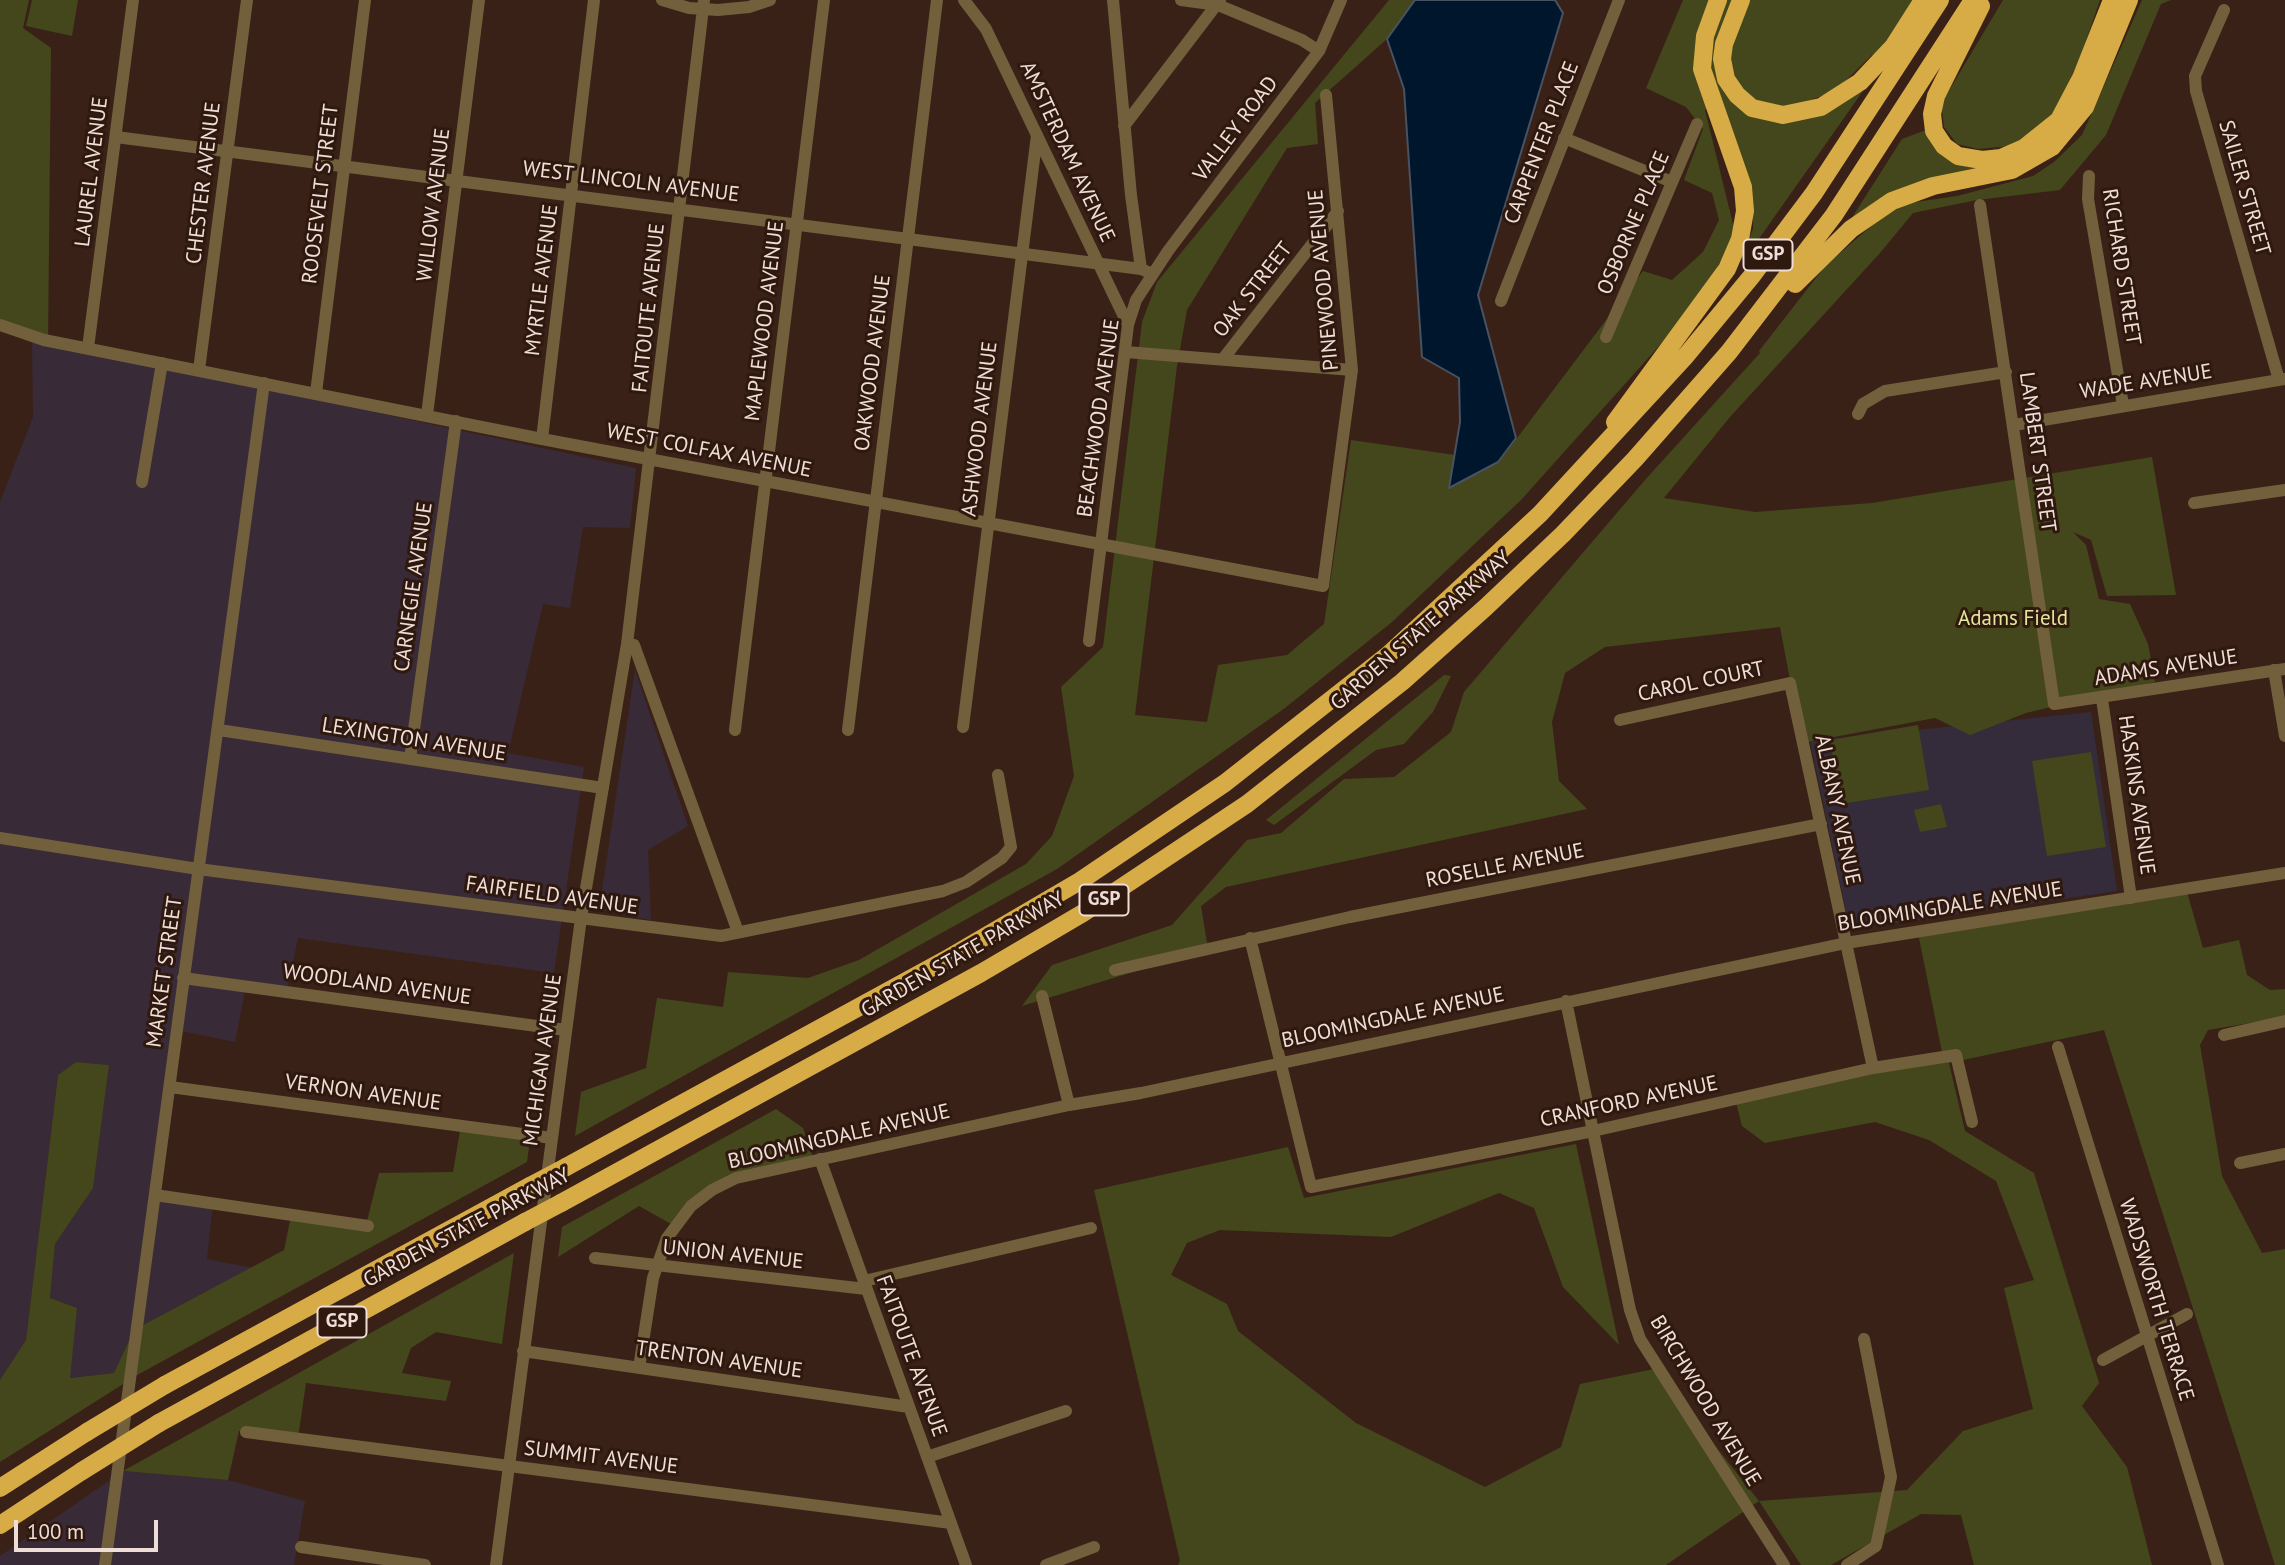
<!DOCTYPE html>
<style>
body{margin:0}
#map{position:relative;width:2285px;height:1565px;overflow:hidden;background:#3a2118;font-family:"PT Sans",sans-serif}
canvas{display:block}
.scale{position:absolute;left:14px;top:1520px;width:144px;height:32px;box-sizing:border-box;border:4px solid #efded8;border-top:0;padding-left:9px;font-size:21px;line-height:24px;white-space:nowrap;color:#efded8;-webkit-text-stroke:5px #2f180e;paint-order:stroke}
</style>
<div id="map">
<canvas width="2285" height="1565"></canvas>
<div class="scale">100 m</div>
</div>
<script>
const c = document.querySelector('canvas').getContext('2d');
c.lineJoin = 'round';
function fill(path, color) {
  c.fillStyle = color;
  c.fill(path, 'evenodd');
}
function poly(rows) {
  const path = new Path2D();
  for (const r of rows) {
    path.moveTo(r[0], r[1]);
    for (let i = 2; i < r.length; i += 2) path.lineTo(r[i], r[i + 1]);
  }
  return path;
}
function strokePath(path, color, width, dash) {
  c.strokeStyle = color;
  c.lineWidth = width;
  c.lineCap = dash ? 'butt' : 'round';
  c.setLineDash(dash || []);
  c.stroke(path);
}
function label(font, color, halo, rows, align = 'center') {
  c.font = font + ' "PT Sans",sans-serif';
  c.lineWidth = 6;
  c.setLineDash([]);
  c.textBaseline = 'middle';
  c.strokeStyle = halo;
  c.fillStyle = color;
  for (const [text, x, y, turn = 0] of rows) {
    c.save();
    c.translate(x, y);
    c.rotate((+turn || 0) * Math.PI / 180);
    c.textAlign = isNaN(turn) ? turn : align;
    if (halo) c.strokeText(text, 0, 0);
    c.fillText(text, 0, 0);
    c.restore();
  }
}
fill(poly([
 [32,339,636,468,630,528,583,527,570,608,543,604,508,753,584,767,554,973,298,938,287,991,246,986,235,1042,176,1030,153,1195,213,1203,207,1259,253,1268,134,1330,114,1373,69,1378,77,1308,50,1298,55,1244,93,1188,109,1065,76,1062,58,1075,26,1340,0,1380,0,502,33,417],
 [635,670,688,826,648,850,651,920,599,910],
 [123,1471,228,1480,305,1501,294,1565,0,1565,0,1556]
]), '#392a37');
fill(poly([
 [2091,712,2117,891,1850,930,1810,741]
]), '#342c3b');
fill(poly([
 [0,0,29,0,23,28,51,48,48,343,0,326],
 [32,0,78,0,72,36,26,26],
 [1389,0,1415,0,1387,39,1315,103,1318,144,1287,148,1187,310,1177,366,1135,715,1207,722,1218,665,1287,655,1324,624,1351,440,1455,455,1449,487,1499,462,1643,271,1672,280,1703,252,1719,220,1712,193,1684,180,1703,129,1686,107,1646,88,1683,0,1913,0,1876,57,1872,55,1835,91,1763,118,1789,121,1863,91,1744,260,1741,257,1753,229,1753,213,1718,99,1705,110,1735,232,1702,298,1521,500,1392,622,1285,708,1057,869,575,1136,581,1092,646,1068,657,998,723,1007,728,972,808,978,859,960,1026,864,1052,836,1074,776,1061,687,1103,647,1142,322,1157,282],
 [2003,0,2100,0,2081,55,2057,109,2038,129,2011,146,1978,149,1957,144,1944,127,1942,110,1944,99],
 [2142,0,2171,0,2161,4,2106,135,2060,190,1977,200,1913,213,1880,253,1730,417,1664,498,1755,512,1872,503,2152,457,2176,595,2107,596,2091,540,2073,532,2086,545,2099,599,2130,604,2148,644,2155,682,2026,713,1970,735,1935,718,1802,743,1780,627,1605,647,1565,673,1552,722,1559,781,1587,809,1226,887,1201,906,1208,949,1022,1006,1052,965,1172,925,1247,840,1281,833,1344,779,1394,777,1451,732,1464,692,1645,480,1760,353,1759,351,1826,265,1883,216,1909,203,1957,196,2033,176,2054,162,2082,135],
 [1926,130,1980,170,1856,219,1853,216,1902,139],
 [1444,675,1451,676,1433,712,1404,744,1376,750,1274,825,1266,820],
 [1918,725,1929,790,1841,804,1830,740],
 [2091,752,2106,847,2047,856,2032,761],
 [1941,804,1947,827,1920,832,1914,810],
 [2185,885,2203,948,2239,940,2247,975,2270,990,2285,989,2285,1017,2208,1030,2200,1045,2222,1176,2262,1253,2285,1249,2285,1565,2275,1565,2104,1030,1949,1063,1965,1131,2034,1173,2099,1383,2082,1406,2127,1467,2152,1565,1974,1565,1961,1515,1921,1514,1831,1565,1801,1565,1759,1501,1666,1565,1178,1565,1180,1561,1094,1190,1288,1147,1304,1198,1576,1144,1619,1345,1563,1287,1534,1208,1499,1193,1391,1237,1220,1230,1187,1243,1171,1275,1227,1304,1238,1331,1356,1423,1485,1487,1561,1447,1580,1384,1654,1369,1759,1501,1907,1490,1963,1431,2033,1409,2004,1288,2034,1280,1996,1181,1929,1140,1875,1122,1765,1143,1742,1126,1736,1102,1943,1057,1918,933],
 [76,1062,109,1065,93,1188,55,1244,50,1298,77,1308,70,1378,114,1373,134,1330,284,1250,291,1216,367,1221,379,1173,453,1172,461,1125,531,1132,527,1162,139,1374,0,1462,0,1380,26,1340,58,1075],
 [776,1109,803,1128,814,1160,725,1178,673,1225,639,1206,558,1257,562,1227],
 [514,1253,502,1344,436,1332,411,1348,402,1373,451,1381,446,1401,306,1383,298,1438,239,1431,228,1480,123,1471]
]), '#44471c');
const water = poly([
 [1415,0,1555,0,1563,13,1478,295,1516,438,1498,462,1449,488,1460,422,1459,378,1422,357,1404,89,1387,39,1415,0]
]);
fill(water, '#00162c');
strokePath(water, '#485260', 2);
strokePath(poly([
 [662,0,689,8,718,10,749,7,770,0],
 [964,0,986,29,1128,325],
 [1113,0,1131,195,1141,269,1148,272],
 [1181,0,1218,5,1302,40,1319,51],
 [2224,10,2195,76,2196,91,2279,380],
 [1124,126,1220,0],
 [116,137,1141,269],
 [1564,138,1672,182],
 [2089,176,2088,199,2123,405],
 [1980,205,2054,704,2285,669],
 [1501,301,1619,0],
 [0,325,44,340,542,439,1323,586,1352,370,1326,95],
 [1606,337,1697,124],
 [88,348,133,0],
 [1126,352,1352,370],
 [1223,359,1338,211],
 [199,370,247,0],
 [316,393,365,0],
 [1858,414,1863,404,1885,391,2006,372],
 [427,415,479,0],
 [2014,425,2285,379],
 [542,439,594,0],
 [142,482,162,363],
 [2194,503,2285,490],
 [1089,641,1128,325,1136,300,1168,251,1319,51,1341,0],
 [627,644,634,645,738,932],
 [2274,670,2285,736],
 [2102,699,2131,898],
 [1620,720,1790,683,1873,1068],
 [963,727,1037,135],
 [219,730,603,788],
 [735,730,824,0],
 [848,730,937,0],
 [410,759,456,421],
 [0,838,198,869,721,936,943,891,966,882,1002,858,1011,847,998,775],
 [1250,938,1311,1187,1593,1131,1873,1068,1956,1055,1972,1122],
 [1115,970,1350,917,1821,824],
 [183,978,566,1030],
 [1042,996,1069,1105],
 [1566,1001,1630,1310,1640,1339,1784,1565],
 [2224,1035,2285,1021],
 [2058,1047,2218,1565],
 [170,1087,552,1138],
 [820,1159,966,1565],
 [2240,1163,2285,1154],
 [155,1195,368,1226],
 [595,1258,866,1289],
 [864,1281,1091,1228],
 [523,1351,909,1407],
 [2103,1360,2187,1314],
 [639,1368,653,1278,667,1238,691,1206,712,1190,736,1178,1069,1105,1141,1093,1846,943,2285,873],
 [246,1432,951,1523],
 [927,1457,1066,1411],
 [301,1547,425,1565],
 [105,1565,264,383],
 [496,1565,581,918,627,644,704,0],
 [1046,1565,1094,1547],
 [1847,1565,1876,1546,1891,1477,1864,1339]
]), '#71603b', 12);
strokePath(poly([
 [1741,0,1724,44,1722,59,1726,79,1737,95,1752,108,1783,115,1821,107,1860,82,1893,47,1923,0],
 [1981,6,1936,96,1932,114,1934,131,1944,146,1958,156,1982,160,2001,158,2024,148,2059,120,2081,78,2112,0],
 [1795,284,1851,229,1892,201,1933,186,2012,170,2052,147,2085,107,2129,0],
 [1615,422,1727,269,1740,239,1745,211,1743,187,1702,69,1705,36,1718,0],
 [566,1167,945,960,1080,881,1225,783,1389,654,1540,514,1684,358,1751,277,1814,193,1940,0],
 [561,1203,981,973,1083,913,1247,804,1402,682,1486,607,1563,534,1635,459,1729,352,1834,215,1973,0],
 [165,1385,530,1186],
 [159,1423,525,1222],
 [0,1488,87,1432],
 [0,1525,82,1471]
]), '#d7ab45', 18);
strokePath(poly([
 [530,1186,566,1167],
 [525,1222,561,1203],
 [87,1432,165,1385],
 [82,1471,159,1423]
]), '#d7ab45', 18);
for (const [x, y, w] of [
 [1768,255,49],
 [1104,900,49],
 [342,1322,49]
]) {
  const box = new Path2D();
  box.roundRect(x - w / 2, y - 15.5, w, 31, 5);
  c.fillStyle = '#2f180e';
  c.fill(box);
  strokePath(box, '#efded8', 2);
}
label('bold 19px', '#efded8', null, [
 ["GSP",1768,255],
 ["GSP",1104,900],
 ["GSP",342,1322]
]);
label('21px', '#efded8', '#2f180e', [
 ["VALLEY ROAD",1236,129,-53],
 ["CARPENTER PLACE",1542,143,-69],
 ["AMSTERDAM AVENUE",1067,152,65],
 ["LAUREL AVENUE",92,172,-83],
 ["WEST LINCOLN AVENUE",631,182,7],
 ["CHESTER AVENUE",204,183,-83],
 ["SAILER STREET",2244,188,74],
 ["ROOSEVELT STREET",321,194,-83],
 ["WILLOW AVENUE",434,205,-83],
 ["OSBORNE PLACE",1634,223,-67],
 ["RICHARD STREET",2121,267,81],
 ["MYRTLE AVENUE",542,280,-83],
 ["PINEWOOD AVENUE",1324,280,-95],
 ["OAK STREET",1253,290,-52],
 ["FAITOUTE AVENUE",649,308,-84],
 ["MAPLEWOOD AVENUE",765,321,-83],
 ["OAKWOOD AVENUE",873,363,-83],
 ["WADE AVENUE",2146,382,-9],
 ["BEACHWOOD AVENUE",1099,418,-82],
 ["ASHWOOD AVENUE",980,429,-83],
 ["WEST COLFAX AVENUE",709,451,11],
 ["LAMBERT STREET",2037,452,82],
 ["CARNEGIE AVENUE",414,587,-82],
 ["GARDEN STATE PARKWAY",1421,631,-41],
 ["ADAMS AVENUE",2166,668,-9],
 ["CAROL COURT",1701,682,-12],
 ["LEXINGTON AVENUE",414,740,9],
 ["HASKINS AVENUE",2136,795,82],
 ["ALBANY AVENUE",1837,810,78],
 ["ROSELLE AVENUE",1505,866,-11],
 ["FAIRFIELD AVENUE",552,896,8],
 ["BLOOMINGDALE AVENUE",1950,907,-9],
 ["GARDEN STATE PARKWAY",963,955,-30],
 ["MARKET STREET",165,972,-82],
 ["WOODLAND AVENUE",377,985,8],
 ["BLOOMINGDALE AVENUE",1393,1018,-12],
 ["MICHIGAN AVENUE",543,1060,-82],
 ["VERNON AVENUE",363,1093,8],
 ["CRANFORD AVENUE",1629,1102,-12],
 ["BLOOMINGDALE AVENUE",839,1137,-13],
 ["GARDEN STATE PARKWAY",467,1228,-28],
 ["UNION AVENUE",733,1255,6],
 ["WADSWORTH TERRACE",2156,1300,73],
 ["FAITOUTE AVENUE",911,1356,70],
 ["TRENTON AVENUE",719,1360,8],
 ["BIRCHWOOD AVENUE",1705,1401,59],
 ["SUMMIT AVENUE",601,1458,7]
]);
label('21px', '#e1e89b', '#2f180e', [
 ["Adams Field",2013,619]
]);
</script>
